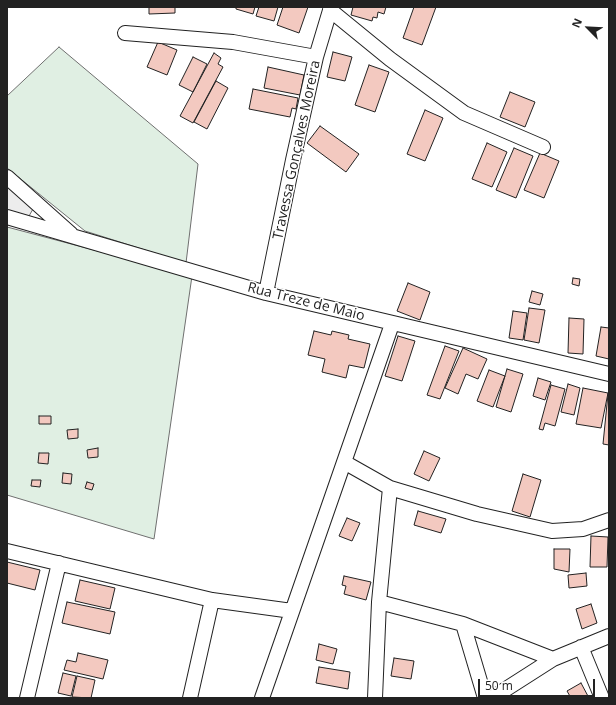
<!DOCTYPE html>
<meta charset="utf-8">
<style>
body{margin:0}
#map{position:relative;width:616px;height:705px;overflow:hidden;background:#fff;font-family:"Open Sans",sans-serif}
canvas{display:block}
.frame{position:absolute;inset:0;border:8px solid #222;pointer-events:none}
.north{position:absolute;left:568px;top:8px;width:40px;height:40px;-webkit-text-stroke:3px #fff;paint-order:stroke;rotate:294deg;font-size:11px;font-weight:700;line-height:16px;text-align:center;color:#222}
.north::after{content:'';display:block;margin:auto;width:14px;height:18px;background:#222;clip-path:polygon(50% 0,100% 100%,50% 72%,0 100%)}
.scale{position:absolute;left:478px;top:679px;width:117px;height:18px;box-sizing:border-box;border:2px solid #222;border-top:0;padding-left:5px;font-size:12px;line-height:14px;white-space:nowrap;color:#222;-webkit-text-stroke:3px #fff;paint-order:stroke}
</style>
<div id="map">
<canvas width="616" height="705"></canvas>
<div class="frame"></div>
<div class="north">N</div>
<div class="scale">50 m</div>
</div>
<script>
const c = document.querySelector('canvas').getContext('2d');
c.lineJoin = 'round';
function fill(path, color) {
  c.fillStyle = color;
  c.fill(path, 'evenodd');
}
function poly(rows) {
  const path = new Path2D();
  for (const r of rows) {
    path.moveTo(r[0], r[1]);
    for (let i = 2; i < r.length; i += 2) path.lineTo(r[i], r[i + 1]);
  }
  return path;
}
function strokePath(path, color, width, dash) {
  c.strokeStyle = color;
  c.lineWidth = width;
  c.lineCap = dash ? 'butt' : 'round';
  c.setLineDash(dash || []);
  c.stroke(path);
}
function label(font, color, halo, rows, align = 'center') {
  c.font = font + ' "Open Sans",sans-serif';
  c.lineWidth = 3;
  c.setLineDash([]);
  c.textBaseline = 'middle';
  c.strokeStyle = halo;
  c.fillStyle = color;
  for (const [text, x, y, turn = 0] of rows) {
    c.save();
    c.translate(x, y);
    c.rotate((+turn || 0) * Math.PI / 180);
    c.textAlign = isNaN(turn) ? turn : align;
    if (halo) c.strokeText(text, 0, 0);
    c.fillText(text, 0, 0);
    c.restore();
  }
}
const green = poly([
 [59,47,198,164,186,263,85,231,7,168,7,96,59,47],
 [7,227,192,276,154,539,7,495,7,227]
]);
fill(green, '#e0efe3');
strokePath(green, '#6f6f6f', 1);
const parking = poly([
 [7,186,33,209,29,216,7,211,7,186]
]);
fill(parking, '#ededed');
strokePath(parking, '#6f6f6f', 1);
const building = poly([
 [149,7,175,7,175,13,149,14,149,7],
 [236,7,255,7,253,14,236,9,236,7],
 [259,7,278,7,274,21,256,16,259,7],
 [283,7,308,7,299,33,277,25,283,7],
 [353,7,386,7,384,14,378,12,377,18,373,17,372,21,351,15,353,7],
 [414,7,436,7,422,45,403,38,414,7],
 [158,42,177,50,167,75,147,67,158,42],
 [333,52,352,57,345,81,327,77,333,52],
 [214,53,221,58,218,64,223,67,193,123,180,116,214,53],
 [193,57,207,64,193,92,179,85,193,57],
 [369,65,389,72,375,112,355,105,369,65],
 [268,67,304,75,300,95,264,88,268,67],
 [216,81,228,88,207,129,194,122,216,81],
 [253,89,298,98,296,109,292,108,290,117,249,109,253,89],
 [510,92,535,102,525,127,500,117,510,92],
 [425,110,443,118,425,161,407,154,425,110],
 [320,126,359,154,346,172,307,143,320,126],
 [487,143,507,152,492,187,472,179,487,143],
 [514,148,533,156,516,198,496,190,514,148],
 [540,153,559,161,544,198,524,190,540,153],
 [573,278,580,279,579,286,572,284,573,278],
 [408,283,430,292,420,320,397,311,408,283],
 [532,291,543,294,540,305,529,302,532,291],
 [529,308,545,310,539,343,524,340,529,308],
 [513,311,527,313,523,340,509,338,513,311],
 [569,318,584,319,583,354,568,353,569,318],
 [601,327,609,328,609,359,596,356,601,327],
 [314,331,331,335,332,331,349,335,348,339,370,344,364,368,349,365,346,378,322,372,325,359,308,355,314,331],
 [398,336,415,341,402,381,385,376,398,336],
 [445,346,459,351,440,399,427,395,445,346],
 [463,348,487,359,478,379,466,374,458,394,445,388,463,348],
 [507,369,523,374,511,412,496,407,507,369],
 [489,370,505,376,493,407,477,401,489,370],
 [538,378,551,382,545,400,533,396,538,378],
 [568,384,580,388,574,415,561,412,568,384],
 [551,385,565,389,555,426,545,423,543,430,539,429,551,385],
 [583,388,608,393,601,428,576,424,583,388],
 [608,394,609,394,609,445,603,444,608,394],
 [39,416,51,416,51,424,39,424,39,416],
 [78,429,78,438,68,439,67,430,78,429],
 [98,448,98,457,88,458,87,450,98,448],
 [424,451,440,458,429,481,414,474,424,451],
 [39,453,49,453,48,464,38,463,39,453],
 [63,473,72,474,71,484,62,483,63,473],
 [523,474,541,480,530,517,512,511,523,474],
 [32,480,41,480,40,487,31,486,32,480],
 [87,482,94,484,92,490,85,488,87,482],
 [418,511,446,519,441,533,414,525,418,511],
 [347,518,360,523,352,541,339,536,347,518],
 [591,536,608,537,607,567,590,567,591,536],
 [554,549,570,549,569,572,554,569,554,549],
 [7,562,40,570,35,590,7,583,7,562],
 [586,573,587,586,569,588,568,575,586,573],
 [344,576,371,582,366,600,344,594,346,586,342,585,344,576],
 [80,580,115,588,110,609,75,601,80,580],
 [67,602,115,612,110,634,62,623,67,602],
 [591,604,597,623,582,629,576,609,591,604],
 [319,644,337,649,333,664,316,660,319,644],
 [78,653,108,660,103,679,64,670,67,660,76,662,78,653],
 [394,658,414,661,411,679,391,676,394,658],
 [319,667,350,672,348,689,316,683,319,667],
 [63,673,76,676,71,696,58,693,63,673],
 [77,676,95,680,91,698,72,697,77,676],
 [581,683,589,698,571,698,567,691,581,683]
]);
fill(building, '#f3c9c0');
strokePath(building, '#222', 1);
const minor = poly([
 [330,10,390,59,464,113,543,147],
 [125,33,233,42,316,57],
 [7,177,71,234],
 [7,217,266,293,609,374],
 [266,293,293,160,316,57,331,7],
 [344,462,390,488,477,514,552,531,583,529,609,520],
 [7,551,212,600,292,611],
 [379,602,463,624,485,698],
 [463,624,553,659],
 [581,647,602,698],
 [27,698,59,563],
 [190,698,212,600],
 [262,698,392,324],
 [375,698,379,602,390,488],
 [492,698,553,659,609,636]
]);
strokePath(minor, '#222', 16);
strokePath(minor, '#fff', 14);
label('14px', '#222', '#fff', [
 ["Travessa Gonçalves Moreira",297,150,-78],
 ["Rua Treze de Maio",306,302,14]
]);
</script>
